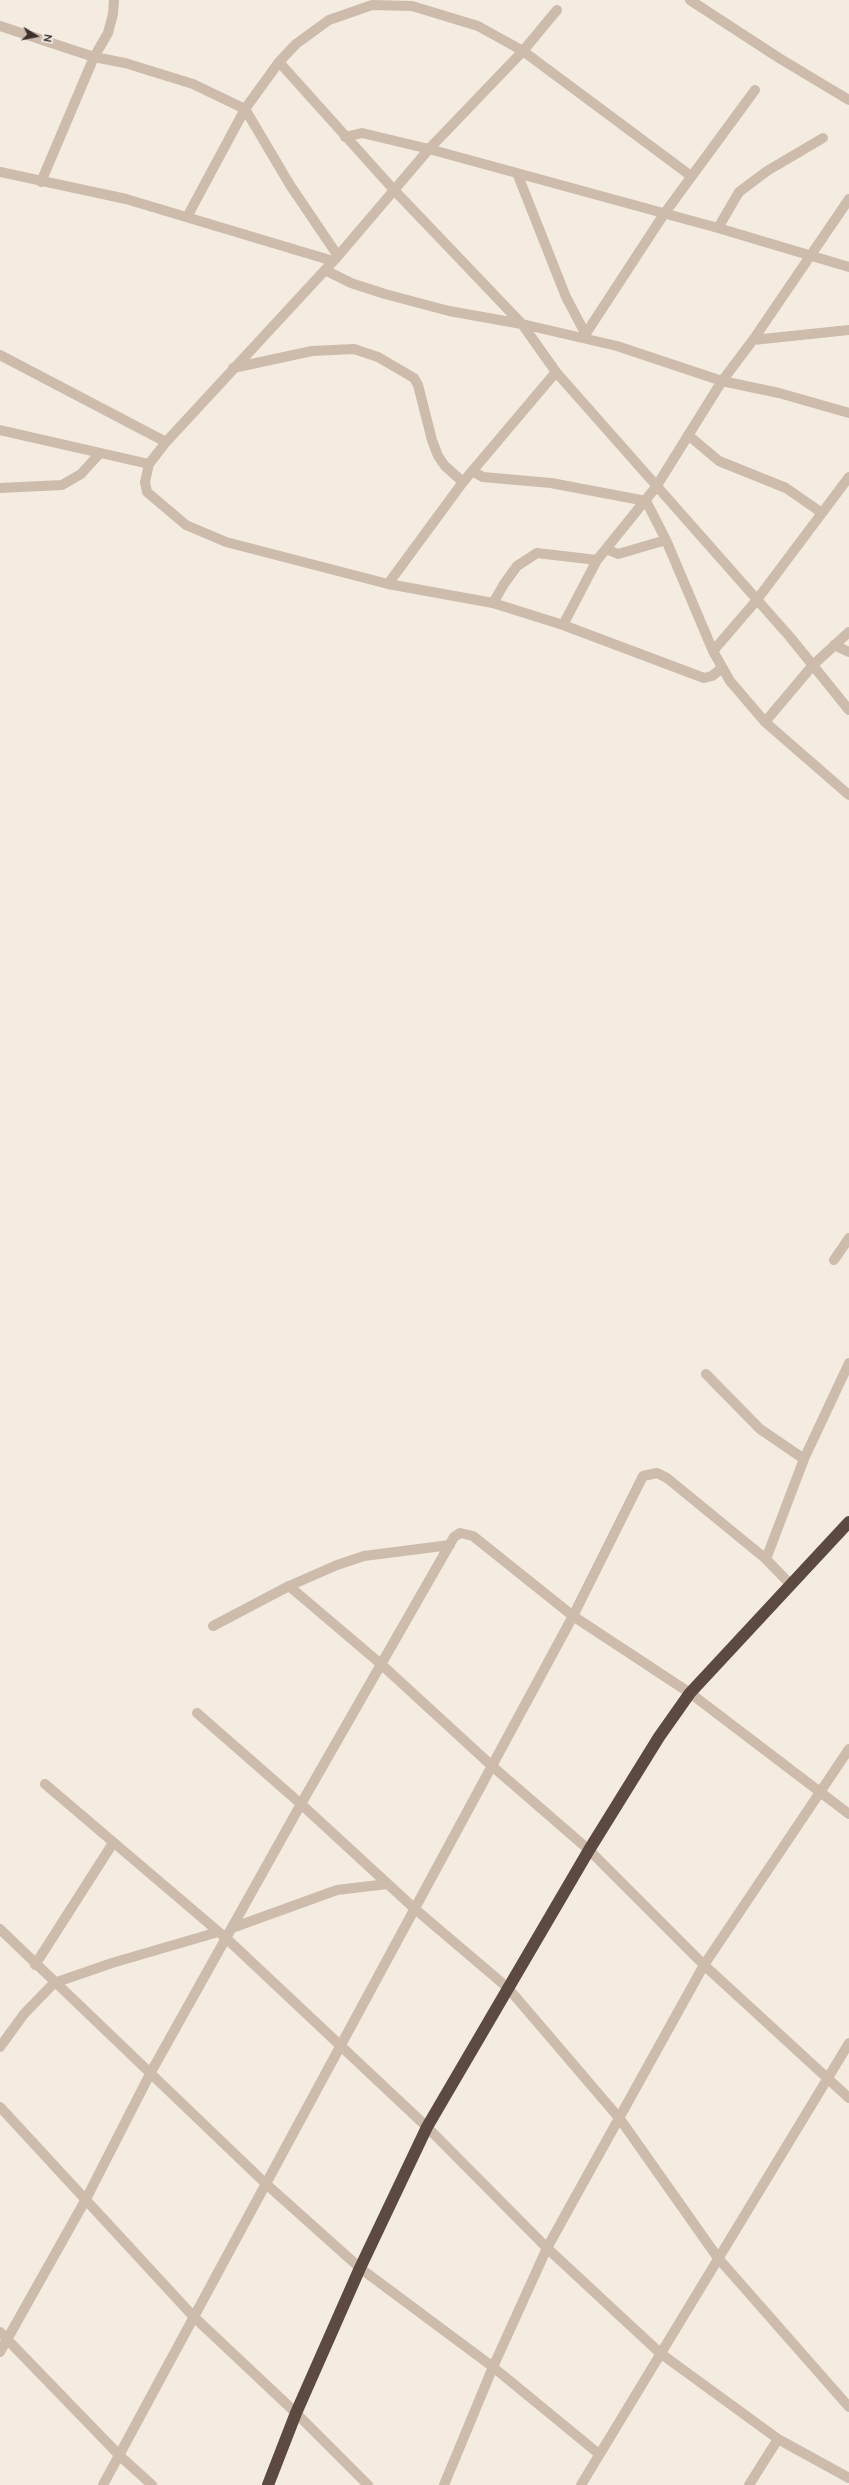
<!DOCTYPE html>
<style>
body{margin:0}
#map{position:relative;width:849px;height:2485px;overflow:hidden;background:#f4ebe1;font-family:Ubuntu,sans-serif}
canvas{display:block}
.north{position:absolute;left:16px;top:16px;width:40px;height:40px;-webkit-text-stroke:3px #fbf5ee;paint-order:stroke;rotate:100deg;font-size:11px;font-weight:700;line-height:16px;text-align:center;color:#3b302b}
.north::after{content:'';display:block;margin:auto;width:14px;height:18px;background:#3b302b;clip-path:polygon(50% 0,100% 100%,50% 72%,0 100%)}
</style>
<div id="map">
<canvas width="849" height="2485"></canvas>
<div class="north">N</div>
</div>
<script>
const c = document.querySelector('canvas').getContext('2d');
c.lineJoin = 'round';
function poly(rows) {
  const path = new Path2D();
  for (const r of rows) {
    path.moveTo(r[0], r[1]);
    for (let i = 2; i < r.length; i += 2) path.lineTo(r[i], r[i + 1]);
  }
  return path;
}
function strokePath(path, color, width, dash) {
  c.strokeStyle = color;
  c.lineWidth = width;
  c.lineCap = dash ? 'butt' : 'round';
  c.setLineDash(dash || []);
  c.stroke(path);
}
strokePath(poly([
 [690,0,779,58,849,100],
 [557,10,523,51,429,149,338,256,166,442,149,464,145,482,147,492,186,525,226,542,388,584,493,603,563,625,704,678,712,676,722,668],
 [0,26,94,57,125,63,193,84,245,109,290,185,338,256],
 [279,62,394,190,522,324,556,372,790,637,849,710],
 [345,137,362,133,429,149,718,228,849,267],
 [0,172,126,199,333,261],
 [517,173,566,297,585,333],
 [41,182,94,57,108,33,113,14,114,0],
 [187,217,245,109,279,62,296,44,329,20,372,5,412,6,478,26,523,51,691,176],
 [718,228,739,192,767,171,823,138],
 [325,270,351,283,385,294,449,311,522,324,617,346,722,381,779,393,849,413],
 [583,338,664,214,755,90],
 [753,340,849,330],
 [0,355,166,442],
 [233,368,312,351,354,349,378,357,414,378,418,385,432,440,438,456,445,466,463,482],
 [0,430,149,464],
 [688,435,719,461,786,488,822,513],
 [472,471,483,477,551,483,646,501,666,540,713,651,730,681,765,722,849,795],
 [0,488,62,485,81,474,100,453],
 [606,549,618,554,666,540],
 [388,584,463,482,556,372],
 [493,603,504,584,517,566,537,553,597,560],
 [563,625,597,560,656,487,722,381,753,340,849,199],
 [834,645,849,652],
 [713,651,756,601,849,477],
 [765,722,813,665,849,632],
 [834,1260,849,1238],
 [706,1374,760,1429,804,1459],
 [766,1559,804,1459,849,1363],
 [289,1586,382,1665,492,1766,589,1850,704,1965,849,2098],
 [213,1626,289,1586,337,1565,364,1556,450,1545],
 [197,1713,301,1804,415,1909,508,1988,620,2119,718,2258,849,2407],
 [45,1784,227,1939,427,2127,547,2248,660,2353,778,2439,849,2478],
 [232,1928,337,1890,387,1884],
 [0,1929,265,2183,360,2268,493,2367,599,2454],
 [35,1965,113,1843],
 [0,2047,24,2014,54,1983,112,1963,218,1932],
 [0,2107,193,2316,296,2413,368,2485],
 [0,2332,120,2456,152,2485],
 [0,2352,86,2199,151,2072,301,1804,454,1537,460,1533,473,1536,573,1616,690,1693,849,1814],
 [103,2485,573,1616,643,1476,657,1473,667,1478,766,1559,790,1584],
 [444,2485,493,2367,547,2248,704,1965,849,1749],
 [581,2485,849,2043],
 [749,2485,778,2439]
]), '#cdbbac', 10);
strokePath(poly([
 [268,2485,296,2413,360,2268,427,2127,589,1850,659,1737,690,1693,849,1522]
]), '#5c4a42', 12);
</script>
